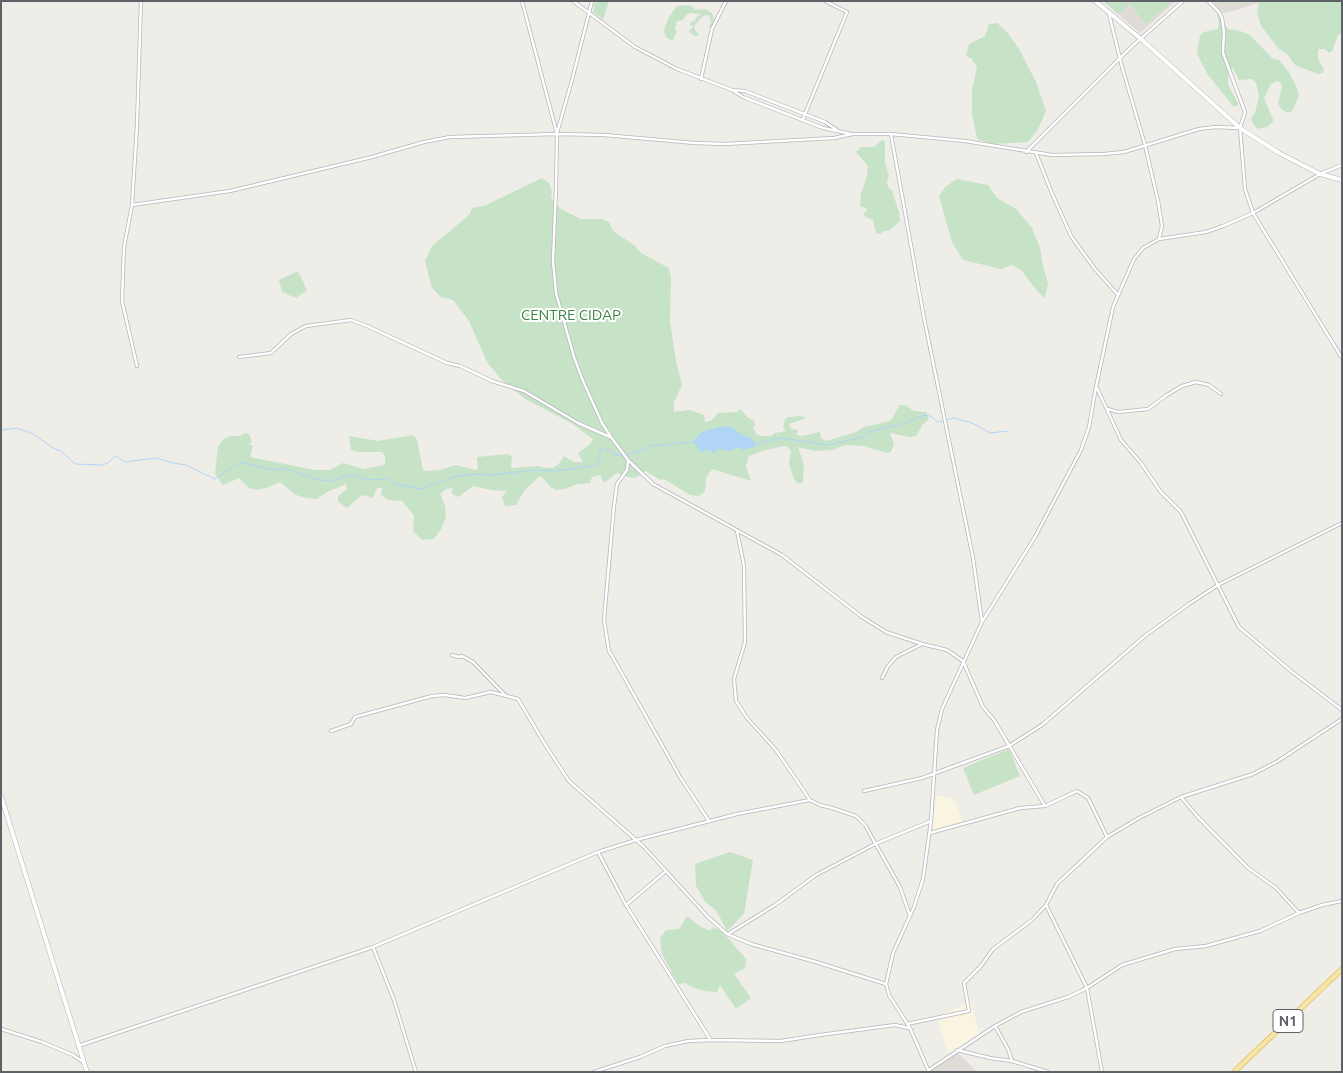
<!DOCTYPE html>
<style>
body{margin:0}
#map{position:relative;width:1343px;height:1073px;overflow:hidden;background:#efede7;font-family:Ubuntu,sans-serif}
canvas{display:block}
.frame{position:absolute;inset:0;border:2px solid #5e6165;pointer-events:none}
</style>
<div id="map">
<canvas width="1343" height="1073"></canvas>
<div class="frame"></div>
</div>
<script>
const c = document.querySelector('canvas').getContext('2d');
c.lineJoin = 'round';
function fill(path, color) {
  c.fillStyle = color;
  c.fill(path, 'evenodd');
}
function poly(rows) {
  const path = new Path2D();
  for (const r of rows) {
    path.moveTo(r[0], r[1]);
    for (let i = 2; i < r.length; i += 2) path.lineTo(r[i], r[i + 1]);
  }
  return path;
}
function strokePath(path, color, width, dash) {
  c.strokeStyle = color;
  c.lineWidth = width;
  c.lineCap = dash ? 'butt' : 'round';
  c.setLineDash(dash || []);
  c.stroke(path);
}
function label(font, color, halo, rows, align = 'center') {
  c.font = font + ' Ubuntu,sans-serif';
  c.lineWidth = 4;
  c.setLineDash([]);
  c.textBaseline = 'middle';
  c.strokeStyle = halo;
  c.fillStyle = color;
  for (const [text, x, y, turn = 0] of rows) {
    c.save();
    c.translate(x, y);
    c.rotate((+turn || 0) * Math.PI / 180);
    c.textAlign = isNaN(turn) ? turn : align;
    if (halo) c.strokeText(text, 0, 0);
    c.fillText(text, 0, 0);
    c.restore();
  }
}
fill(poly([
 [936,796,942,796,952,799,958,809,963,821,932,831],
 [971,1001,979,1034,949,1053,938,1022,944,1014]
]), '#faf5e0');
fill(poly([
 [1103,1,1176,1,1140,33],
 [1212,1,1265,1,1230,12,1222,13],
 [957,1052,977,1072,932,1072,931,1070]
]), '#dedcd5');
fill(poly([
 [595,1,609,1,603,20,593,12],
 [1103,1,1131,1,1125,10,1118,14],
 [1134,1,1173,1,1146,24,1130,4],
 [1265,1,1342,1,1342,32,1338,35,1332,51,1329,53,1325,49,1318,49,1318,59,1324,69,1323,73,1318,74,1295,65,1287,54,1279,49,1261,26,1259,20,1257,11,1259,3],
 [690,5,696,10,705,9,712,13,714,19,711,27,709,27,711,22,710,17,707,15,703,16,695,25,695,30,699,35,696,36,690,33,689,31,694,26,690,25,690,23,694,21,697,17,701,14,690,13,686,15,683,20,677,21,675,28,677,32,672,41,667,38,664,32,665,26,669,17,677,6],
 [1217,14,1228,29,1240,31,1250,35,1272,58,1279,60,1290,74,1297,88,1299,96,1296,103,1292,111,1288,113,1281,109,1278,103,1282,88,1281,83,1277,81,1271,84,1264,98,1273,119,1273,122,1267,127,1258,129,1253,124,1251,118,1255,113,1259,96,1256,83,1252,79,1239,80,1233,68,1228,71,1228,85,1238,103,1238,105,1234,107,1208,75,1199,58,1197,53,1200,36,1204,32,1218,29,1219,23],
 [997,23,1008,33,1019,49,1036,82,1046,111,1037,131,1028,142,994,144,977,139,972,115,972,90,977,67,971,58,966,56,969,44,985,36,989,24],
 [882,140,885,141,885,163,889,176,887,181,888,187,892,191,899,212,900,221,891,229,887,231,883,231,881,234,876,233,873,220,866,217,863,214,868,209,860,206,861,194,867,176,868,166,856,152,861,147,874,147],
 [542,178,549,183,552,192,551,198,561,209,581,219,602,219,609,222,613,231,634,245,641,253,669,268,671,277,670,321,676,361,682,385,674,402,674,412,689,410,704,415,705,422,711,421,718,413,737,412,741,409,747,417,754,421,755,425,753,427,757,435,763,436,771,436,775,433,786,431,783,427,785,419,788,417,801,416,806,418,789,424,791,429,798,430,796,435,803,436,820,432,821,438,826,441,856,432,864,427,886,422,891,420,900,405,905,405,914,411,926,412,929,419,923,424,916,436,910,437,890,433,894,444,891,452,887,453,864,446,845,445,833,450,815,451,798,447,804,465,803,483,797,483,794,479,789,464,791,451,788,447,784,446,762,451,749,456,746,466,751,481,712,469,706,478,705,491,699,496,690,495,664,479,661,480,645,471,637,477,631,478,617,473,604,483,600,475,592,477,590,483,577,484,565,489,557,490,550,487,542,477,539,477,524,491,516,505,505,506,502,497,507,491,491,490,473,486,458,497,451,493,453,488,446,489,440,494,445,506,446,517,441,529,434,539,422,540,413,531,414,516,411,512,402,501,388,500,381,495,382,488,377,488,373,498,362,495,347,508,338,502,338,496,347,489,346,484,327,492,317,499,306,498,296,495,280,482,266,488,257,490,249,488,239,478,223,485,215,473,218,446,224,439,230,436,240,436,245,433,249,434,252,442,249,444,253,446,250,457,315,470,330,470,343,463,363,469,385,465,385,456,382,452,358,452,351,450,349,436,378,441,413,435,417,440,423,470,428,471,440,470,456,465,475,470,478,469,477,457,507,454,512,456,511,467,513,468,538,466,546,468,552,468,558,465,564,456,574,462,583,462,578,453,589,445,593,439,571,423,525,399,501,379,487,362,469,321,453,300,441,297,432,288,425,261,432,246,470,214,472,208,484,206],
 [957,179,988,185,997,198,1016,209,1032,228,1040,248,1043,266,1048,283,1045,298,1036,290,1022,271,1012,265,1001,269,963,260,952,242,939,196,945,187],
 [298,271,307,290,296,298,282,292,279,280],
 [1009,749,1020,776,974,795,963,768],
 [730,852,753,860,744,914,727,931,716,910,706,903,696,886,695,864],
 [687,916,698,925,710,931,712,927,719,930,728,938,746,959,745,968,734,974,751,998,736,1009,720,985,717,992,705,991,694,988,685,983,678,984,662,954,660,938,666,930,679,929]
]), '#c6e3c7');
fill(poly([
 [719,427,732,427,742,435,751,438,757,446,743,450,739,447,730,451,718,449,715,453,706,449,702,453,693,442,702,432]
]), '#b0d5f5');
strokePath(poly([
 [1,430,17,428,33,434,53,448,61,451,75,464,103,465,109,462,116,456,125,462,156,458,173,463,186,465,215,479,240,462,273,470,284,468,314,479,330,481,350,475,369,480,387,479,395,484,420,489,456,476,477,474,491,475,534,470,555,471,592,466,600,462,600,448,606,448,616,455,623,456,651,446,693,442],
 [755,444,780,438,828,445,863,437,869,432,908,422,925,415,930,416,938,422,954,418,972,423,990,433,1008,431]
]), '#b0d5f5', 1);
const minor = poly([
 [522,1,557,134,556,187,553,261,556,293,574,357,583,381,602,423,611,437,628,460,653,484,782,555,862,617,886,632,922,644,947,650,963,661,983,707,994,720,1045,806],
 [573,1,635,47,677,69,732,90,743,97,823,128,851,134],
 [1208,1,1219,12,1222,18,1224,32,1223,53,1245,112,1240,128,1245,189,1253,213,1342,358],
 [1109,14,1122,67,1145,145,1158,201,1162,226,1159,239],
 [701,79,712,29,726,1],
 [733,90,745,91,825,122,837,130],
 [803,119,847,12,825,1],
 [557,133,572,80,592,1],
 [891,134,924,318,973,558,982,622],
 [1026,152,1129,49,1183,1],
 [1036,153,1051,191,1071,236,1095,269,1118,295],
 [132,205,230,191,372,157,424,142,450,137,557,134,604,135,695,143,725,144,834,138,853,134,891,134,965,141,1052,155,1104,154,1124,152,1199,129,1216,127,1240,128],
 [239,357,271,353,291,334,306,326,351,320,367,326,447,363,460,366,492,381,524,391,578,423,610,437],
 [137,366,122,301,124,247,132,205,137,125,141,1],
 [1097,388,1121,440,1141,463,1160,491,1181,512,1239,627,1291,671,1342,710],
 [1108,409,1118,412,1148,409,1167,395,1182,386,1196,382,1209,385,1221,394],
 [628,460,627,470,617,484,614,506,604,620,607,639,609,651,616,663,680,777,709,821],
 [737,531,744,566,745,642,734,679,736,701,747,718,776,750,810,800,820,805,832,808,856,816,865,825,900,887,910,916],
 [452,655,458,657,462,656,473,662,505,695],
 [882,678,888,666,896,657,922,644],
 [331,731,351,724,355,717,432,696,445,695,465,698,491,692,518,699,546,746,569,781,644,847,708,917,727,934,751,944,816,962,886,984],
 [864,791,922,778,1009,746,1042,725,1146,635,1189,604,1218,585,1342,523],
 [1181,797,1197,816,1247,867,1276,888,1299,913],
 [930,833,1020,808,1045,806,1077,791,1088,798,1107,837],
 [598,852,626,905,710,1039],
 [626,905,665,872],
 [728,934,775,905,816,875,875,844,931,821],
 [373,947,394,1000,416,1072],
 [907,1024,969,1011,964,983,981,966,993,949,1032,920,1046,905],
 [995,1026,1008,1049,1012,1061],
 [1,1029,42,1042,73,1055,83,1062],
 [78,1046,373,947,598,852,636,840,737,814,810,800],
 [957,1050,990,1058,1012,1061,1048,1072],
 [929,1070,995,1026,1021,1012,1068,997,1087,988,1122,965,1175,949,1206,946,1260,931,1299,913,1322,905,1342,901],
 [594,1072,640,1057,665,1046,688,1041,711,1040,781,1041,820,1035,895,1025,909,1028],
 [929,1072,910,1028,889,995,886,984,893,953,914,907,923,879,931,821,937,730,942,709,982,622,1035,537,1081,450,1089,427,1096,387,1113,307,1134,259,1143,248,1159,239,1206,232,1223,226,1253,213,1320,174,1342,165],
 [1102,1072,1087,988,1046,905,1057,884,1107,837,1139,818,1181,797,1253,774,1278,761,1342,719]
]);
const secondary = poly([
 [1095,1,1141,39,1240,128,1279,153,1320,174,1342,180],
 [1,796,87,1072]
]);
const trunk = poly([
 [1234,1072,1342,969]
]);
strokePath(minor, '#b4b6ba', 4);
strokePath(secondary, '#b3b5b9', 5);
strokePath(trunk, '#daa31b', 5.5);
strokePath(minor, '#fff', 2.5);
strokePath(secondary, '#fff', 4);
strokePath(trunk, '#f4e5a8', 4.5);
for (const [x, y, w] of [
 [1288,1021,30]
]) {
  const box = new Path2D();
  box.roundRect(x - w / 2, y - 11.5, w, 23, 4);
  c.fillStyle = '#fff';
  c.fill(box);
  strokePath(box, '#5e6165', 1);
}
label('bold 14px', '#5e6165', null, [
 ["N1",1288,1021]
]);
label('15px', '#408245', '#fff', [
 ["CENTRE CIDAP",571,315]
]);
</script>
